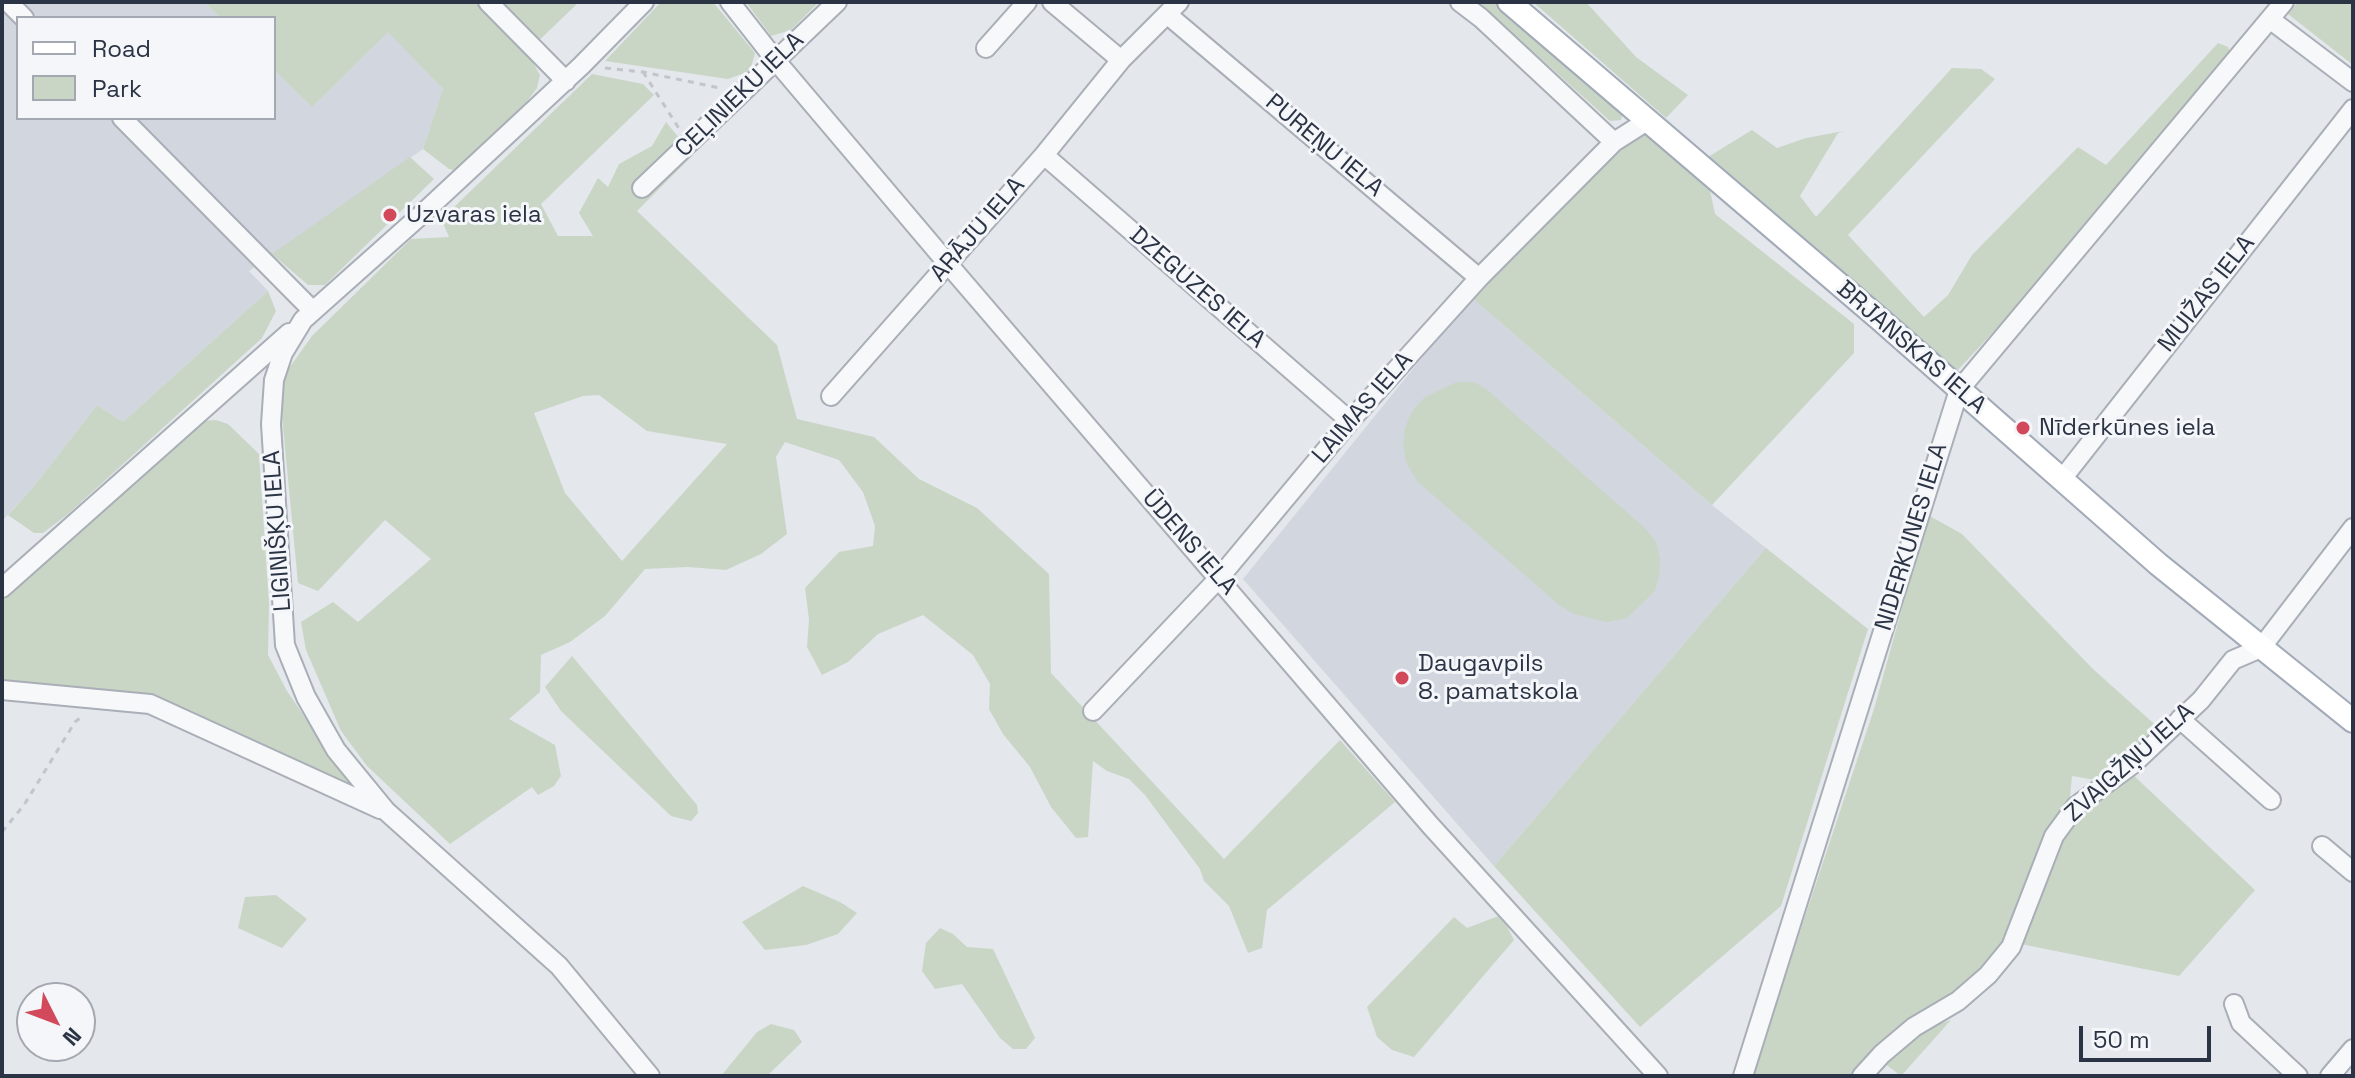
<!DOCTYPE html>
<meta charset="utf-8">
<style>
body{margin:0}
#map{position:relative;width:2355px;height:1078px;overflow:hidden;background:#e4e7ec;font-family:"Space Grotesk",sans-serif}
canvas{display:block}
.frame{position:absolute;inset:0;border:4px solid #2b3445;pointer-events:none}
.legend{position:absolute;left:16px;top:16px;width:260px;height:104px;box-sizing:border-box;background:#f4f6f9;border:2px solid #a4a8b1;margin:0;padding:10px 14px;list-style:none;font-size:24px;color:#2b3445}
.legend li{display:flex;align-items:center;gap:16px;height:40px}
.legend b{width:40px;border:2px solid #a4a8b1}
.north{position:absolute;left:16px;top:982px;width:80px;height:80px;box-sizing:border-box;background:#f4f6f9;border:2px solid #a4a8b1;border-radius:50%;rotate:132deg;font-size:22px;font-weight:700;line-height:32px;text-align:center;color:#2b3445}
.north::after{content:'';display:block;margin:auto;width:28px;height:36px;background:#d1495b;clip-path:polygon(50% 0,100% 100%,50% 72%,0 100%)}
.scale{position:absolute;left:2079px;top:1026px;width:132px;height:36px;box-sizing:border-box;border:4px solid #2b3445;border-top:0;padding-left:10px;font-size:24px;line-height:28px;white-space:nowrap;color:#2b3445;-webkit-text-stroke:6px #f4f6f9;paint-order:stroke}
</style>
<div id="map">
<canvas width="2355" height="1078"></canvas>
<div class="frame"></div>
<ul class="legend">
<li><b style="height:10px;background:#fff"></b>Road</li>
<li><b style="height:22px;background:#c9d6c5"></b>Park</li>
</ul>
<div class="north">N</div>
<div class="scale">50 m</div>
</div>
<script>
const c = document.querySelector('canvas').getContext('2d');
c.lineJoin = 'round';
function fill(path, color) {
  c.fillStyle = color;
  c.fill(path, 'evenodd');
}
function poly(rows) {
  const path = new Path2D();
  for (const r of rows) {
    path.moveTo(r[0], r[1]);
    for (let i = 2; i < r.length; i += 2) path.lineTo(r[i], r[i + 1]);
  }
  return path;
}
function strokePath(path, color, width, dash) {
  c.strokeStyle = color;
  c.lineWidth = width;
  c.lineCap = dash ? 'butt' : 'round';
  c.setLineDash(dash || []);
  c.stroke(path);
}
function label(font, color, halo, rows, align = 'center') {
  c.font = font + ' "Space Grotesk",sans-serif';
  c.lineWidth = 6;
  c.setLineDash([]);
  c.textBaseline = 'middle';
  c.strokeStyle = halo;
  c.fillStyle = color;
  for (const [text, x, y, turn = 0] of rows) {
    c.save();
    c.translate(x, y);
    c.rotate((+turn || 0) * Math.PI / 180);
    c.textAlign = isNaN(turn) ? turn : align;
    if (halo) c.strokeText(text, 0, 0);
    c.fillText(text, 0, 0);
    c.restore();
  }
}
fill(poly([
 [2,2,204,2,221,18,18,18,18,118,274,118,274,70,312,107,388,31,443,89,423,149,249,271,268,291,123,422,97,405,35,485,2,521],
 [1471,297,1712,505,1766,548,1494,866,1243,579]
]), '#d2d6de');
fill(poly([
 [204,2,579,2,527,52,540,75,537,88,519,112,459,171,449,169,423,149,443,89,388,32,312,107,274,70,274,18,221,18],
 [661,2,713,2,755,53,750,71,728,79,605,61],
 [746,2,819,2,791,30,771,36],
 [1478,2,1496,2,1623,111,1621,120,1610,121],
 [1533,2,1586,2,1636,57,1688,95,1666,118],
 [2298,2,2353,2,2353,65,2288,14],
 [2218,43,2228,47,2237,70,1956,372,1708,157,1752,130,1777,148,1806,138,1844,131,1838,133,1800,196,1816,217,1952,68,1981,69,1995,79,1848,235,1924,317,1948,295,1972,255,2078,147,2106,165],
 [592,74,643,84,654,95,541,204,558,236,593,236,579,213,598,178,608,187,619,164,652,146,666,122,693,155,637,211,777,345,797,419,874,437,919,479,977,508,1049,574,1051,673,1224,859,1340,740,1395,802,1267,910,1262,948,1248,953,1229,906,1204,881,1200,869,1145,795,1129,779,1107,771,1093,761,1088,837,1076,838,1051,807,1030,767,1003,734,989,709,990,684,973,655,923,615,878,634,848,662,822,675,807,647,809,619,805,588,839,552,873,546,875,526,863,492,839,460,785,442,776,457,787,534,761,554,726,570,688,567,645,569,605,616,570,642,541,655,540,692,509,719,555,745,561,776,554,786,538,795,532,787,450,844,367,766,341,731,306,650,301,622,333,602,358,622,431,559,385,520,318,591,298,583,280,395,287,371,312,336,411,239,449,237,443,223,451,210],
 [599,395,647,431,727,444,622,561,565,493,534,413,583,396],
 [1644,130,1709,186,1715,214,1854,324,1854,353,1712,505,1471,297,1595,174],
 [410,157,434,179,325,285,308,285,272,254],
 [268,291,276,311,262,338,68,514,43,533,34,533,8,515,35,485,97,405,123,422],
 [1457,382,1473,382,1485,388,1646,529,1656,542,1660,560,1659,576,1655,591,1627,618,1607,622,1574,614,1558,604,1417,481,1406,462,1403,444,1405,428,1412,411,1425,397],
 [216,420,228,424,259,454,269,604,268,655,287,691,350,784,326,776,233,731,145,695,2,683,2,601,203,421],
 [1928,515,1962,534,2093,669,2161,730,2095,780,2072,776,2070,798,1998,951,1985,967,1857,1076,1752,1076,1874,709],
 [1766,548,1868,629,1781,906,1640,1027,1494,866],
 [572,656,697,805,698,813,691,821,671,816,561,711,545,687],
 [2129,771,2255,890,2179,976,2021,944,2052,856,2086,811],
 [803,886,840,902,857,913,838,934,806,945,765,950,742,922],
 [276,895,307,919,282,948,238,928,245,897],
 [1501,915,1514,940,1414,1057,1392,1050,1377,1037,1367,1007,1454,917,1467,928],
 [940,928,953,934,967,947,993,949,1035,1038,1026,1049,1013,1049,1000,1038,962,984,935,989,922,971,926,943],
 [1951,1020,1901,1076,1883,1062,1924,1029],
 [771,1024,794,1030,802,1042,767,1076,721,1076,757,1032]
]), '#c9d6c5');
const minor = poly([
 [8,2,24,18],
 [488,2,566,81],
 [644,2,581,66,422,214,303,320,283,353,274,380,271,424,285,645,306,697,336,750,386,811,559,966,650,1076],
 [730,2,777,62,948,264,1430,825,1658,1076],
 [1052,2,1121,60],
 [1460,2,1481,18,1614,142],
 [1168,15,1479,278],
 [2271,20,2353,82],
 [986,48,1027,2],
 [122,118,313,311],
 [1044,155,1350,421],
 [642,188,837,2],
 [831,396,1044,155,1121,60,1179,2],
 [2062,479,2353,109],
 [2,588,289,333],
 [2,690,150,704,380,809],
 [1093,711,1219,578,1350,421,1479,278,1614,142,1647,121],
 [2180,719,2271,800],
 [2322,846,2353,872],
 [2234,1004,2241,1023,2298,1076],
 [1743,1076,1959,390,2284,2],
 [1862,1076,1882,1054,1914,1027,1958,1001,1988,975,2011,947,2054,836,2076,806,2133,764,2201,700,2233,660,2261,648,2353,528],
 [2330,1076,2353,1049]
]);
const major = poly([
 [1509,2,1882,321,2158,564,2353,721]
]);
strokePath(minor, '#a9aeb7', 22);
strokePath(major, '#a3abb8', 26);
strokePath(poly([
 [605,68,643,72,720,88],
 [643,72,680,130],
 [2,832,24,805,75,722,84,715]
]), '#c2c5cb', 3, [6, 6]);
strokePath(minor, '#f7f8fa', 18);
strokePath(major, '#fff', 22);
for (const [x, y, r, color] of [
 [390,215,8,"#d1495b"],
 [2023,428,8,"#d1495b"],
 [1402,678,8,"#d1495b"]
]) {
  const dot = new Path2D();
  dot.arc(x, y, r, 0, 2 * Math.PI);
  c.fillStyle = color;
  c.fill(dot);
  strokePath(dot, '#f4f6f9', 3);
}
label('24px', '#2b3445', '#f4f6f9', [
 ["CEĻINIEKU IELA",740,95,-44],
 ["PUREŅU IELA",1324,146,40],
 ["ARĀJU IELA",978,230,-49],
 ["DZEGUZES IELA",1197,288,41],
 ["MUIŽAS IELA",2207,294,-52],
 ["BRJANSKAS IELA",1911,348,41],
 ["LAIMAS IELA",1363,408,-49],
 ["LIGINIŠĶU IELA",278,531,-94],
 ["NIDERKUNES IELA",1912,537,-73],
 ["ŪDENS IELA",1189,543,49],
 ["ZVAIGŽŅU IELA",2130,763,-42]
]);
label('24px', '#2b3445', '#f4f6f9', [
 ["Uzvaras iela",406,215],
 ["Nīderkūnes iela",2039,428],
 ["Daugavpils",1418,664],
 ["8. pamatskola",1418,692]
], 'left');
</script>
